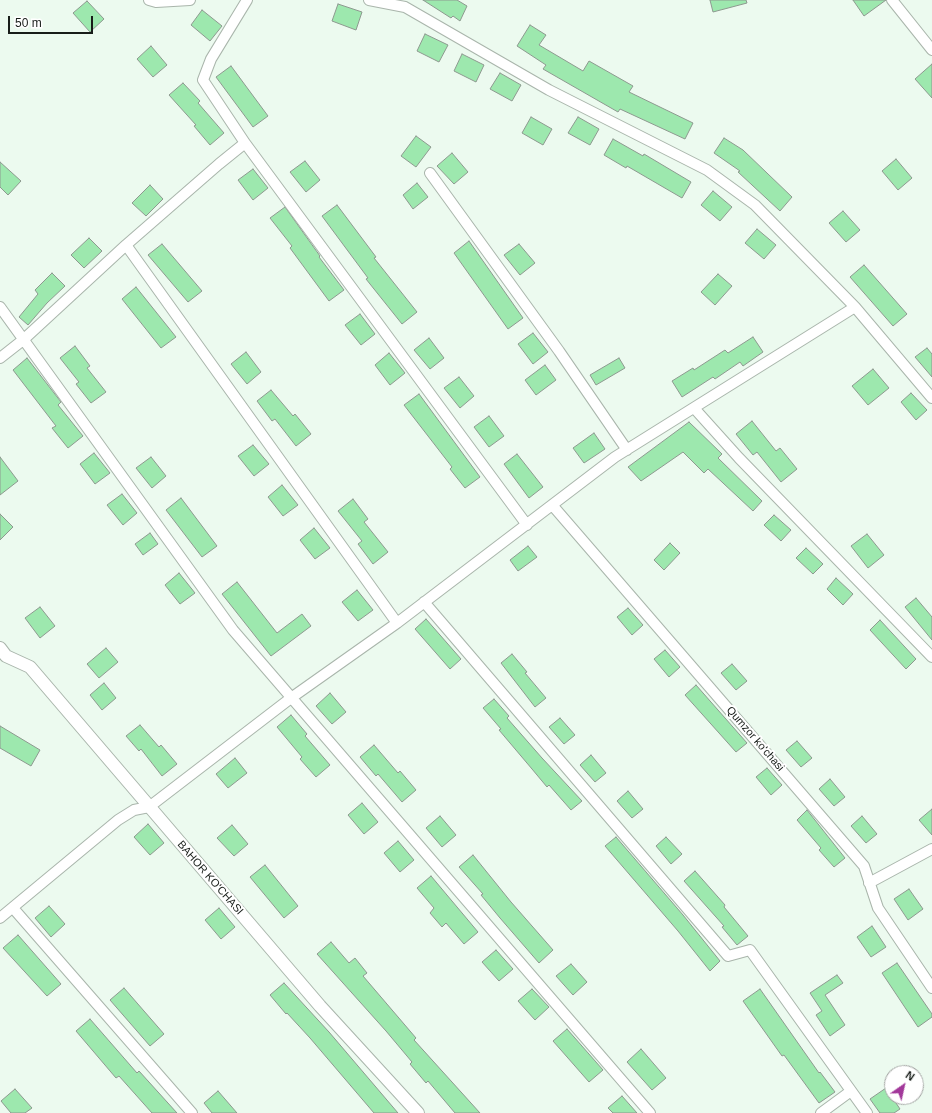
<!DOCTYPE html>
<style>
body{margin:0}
#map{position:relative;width:932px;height:1113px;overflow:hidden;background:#ecfaef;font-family:Arial,sans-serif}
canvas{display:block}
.north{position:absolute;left:884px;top:1065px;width:40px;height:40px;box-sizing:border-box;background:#fff;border:1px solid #a3a5a3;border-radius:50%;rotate:34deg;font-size:11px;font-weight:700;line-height:16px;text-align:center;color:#181d19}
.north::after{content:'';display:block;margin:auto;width:14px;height:18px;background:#a2389a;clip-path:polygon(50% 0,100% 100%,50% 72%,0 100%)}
.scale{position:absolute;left:8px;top:16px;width:85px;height:18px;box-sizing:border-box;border:2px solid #181d19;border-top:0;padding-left:5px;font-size:12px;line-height:14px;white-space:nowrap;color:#181d19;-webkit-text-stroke:3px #fff;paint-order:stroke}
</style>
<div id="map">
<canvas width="932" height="1113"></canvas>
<div class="north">N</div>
<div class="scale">50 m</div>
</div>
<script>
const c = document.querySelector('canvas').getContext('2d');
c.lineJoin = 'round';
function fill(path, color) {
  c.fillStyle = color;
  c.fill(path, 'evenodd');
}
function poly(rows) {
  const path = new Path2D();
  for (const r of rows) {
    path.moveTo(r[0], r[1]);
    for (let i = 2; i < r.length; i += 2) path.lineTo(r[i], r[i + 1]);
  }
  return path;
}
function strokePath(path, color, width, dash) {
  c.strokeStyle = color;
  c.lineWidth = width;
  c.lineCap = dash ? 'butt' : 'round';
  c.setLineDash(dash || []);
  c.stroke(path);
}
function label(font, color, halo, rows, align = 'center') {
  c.font = font + ' Arial,sans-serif';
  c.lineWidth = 4;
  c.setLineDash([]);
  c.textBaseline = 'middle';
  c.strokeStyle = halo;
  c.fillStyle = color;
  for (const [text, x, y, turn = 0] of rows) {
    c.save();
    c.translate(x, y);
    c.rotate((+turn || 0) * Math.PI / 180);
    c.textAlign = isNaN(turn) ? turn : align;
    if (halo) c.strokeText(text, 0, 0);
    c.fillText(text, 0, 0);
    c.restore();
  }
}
const building = poly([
 [423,0,457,0,467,6,460,21,453,16,451,18,423,0],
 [710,0,746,0,747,3,713,12,710,0],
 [853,0,886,0,864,16,853,0],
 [87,1,104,19,90,32,73,13,87,1],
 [338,4,362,12,356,30,332,21,338,4],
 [202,10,222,26,210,41,191,25,202,10],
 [530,25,546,35,539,45,583,71,589,61,633,86,629,92,693,123,685,139,620,109,618,112,543,69,546,65,517,46,530,25],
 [425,34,448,45,439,62,417,51,425,34],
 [151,46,167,65,153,77,137,59,151,46],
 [462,54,484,65,476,82,454,71,462,54],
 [932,64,932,98,915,79,932,64],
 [231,66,268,116,253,127,216,77,231,66],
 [500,73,521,85,512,101,490,89,500,73],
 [183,83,200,101,198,103,224,133,210,145,194,126,196,125,169,95,183,83],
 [531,117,552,129,543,145,522,133,531,117],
 [578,117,599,129,590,145,568,133,578,117],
 [416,136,431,147,416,167,401,156,416,136],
 [724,138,743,150,792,197,780,211,738,172,740,171,714,153,724,138],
 [613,139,643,156,644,154,691,182,682,198,627,166,626,168,604,155,613,139],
 [452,153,468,172,454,184,437,166,452,153],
 [896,159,912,178,898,190,882,171,896,159],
 [305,161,320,180,306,192,290,172,305,161],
 [0,162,21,181,8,195,0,187,0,162],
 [253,169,268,188,253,200,238,180,253,169],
 [417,183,428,197,413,209,403,195,417,183],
 [150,185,163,199,146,216,132,203,150,185],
 [713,191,732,207,720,221,701,205,713,191],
 [337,205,376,257,374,258,417,312,402,324,366,279,368,278,322,216,337,205],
 [285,207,320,256,319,257,344,290,329,301,290,248,292,246,270,218,285,207],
 [843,211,860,230,846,242,829,223,843,211],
 [757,229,776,245,764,259,745,243,757,229],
 [89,238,102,251,84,268,71,255,89,238],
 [469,241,523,318,508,329,454,253,469,241],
 [162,244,202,291,188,302,148,255,162,244],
 [519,244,535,263,520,275,504,255,519,244],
 [864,265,907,314,893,326,850,277,864,265],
 [52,273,65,286,47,303,28,325,19,317,38,294,35,290,52,273],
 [718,274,732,286,715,305,701,292,718,274],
 [136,287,176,337,161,348,122,299,136,287],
 [360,314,375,334,361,345,345,325,360,314],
 [533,333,548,352,533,364,518,344,533,333],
 [753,337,763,352,743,366,740,362,715,379,713,377,682,397,672,381,693,368,694,370,725,350,728,353,753,337],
 [429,338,444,358,430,369,414,350,429,338],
 [75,346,90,366,87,368,106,392,91,403,76,384,79,382,60,358,75,346],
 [927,348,932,354,932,377,915,357,927,348],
 [246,352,261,372,247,384,231,364,246,352],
 [389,353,405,373,390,385,375,365,389,353],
 [27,358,61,402,58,405,83,436,68,448,52,428,56,426,13,370,27,358],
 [619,358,625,368,596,385,590,375,619,358],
 [545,365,556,380,536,395,525,380,545,365],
 [873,369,889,388,868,405,852,386,873,369],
 [459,377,474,396,460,408,444,388,459,377],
 [271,390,293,416,295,414,311,434,296,446,275,419,272,421,257,401,271,390],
 [911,393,927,410,916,420,901,402,911,393],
 [419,394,480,477,465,488,450,469,452,467,404,405,419,394],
 [489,416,504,436,489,447,474,427,489,416],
 [752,421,776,451,780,448,797,469,781,482,757,452,753,455,736,434,752,421],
 [689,422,722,454,718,458,762,501,753,511,708,469,704,473,683,452,641,481,628,467,689,422],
 [594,433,605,449,584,463,573,448,594,433],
 [253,445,269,464,254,476,238,456,253,445],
 [94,453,110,473,95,484,80,464,94,453],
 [517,454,543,487,529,498,504,464,517,454],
 [0,457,18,481,0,495,0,457],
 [151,457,166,476,152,488,136,468,151,457],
 [282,485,298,505,283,516,268,497,282,485],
 [122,494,137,513,123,525,107,505,122,494],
 [181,498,217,546,202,557,166,510,181,498],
 [353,499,368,519,364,522,388,552,373,564,358,544,362,541,338,511,353,499],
 [0,514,13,527,0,540,0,514],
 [774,515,791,530,781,541,764,525,774,515],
 [314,528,330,548,315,559,300,540,314,528],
 [150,533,158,544,143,555,135,544,150,533],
 [867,534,884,555,868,568,851,546,867,534],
 [670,543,680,553,664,570,654,560,670,543],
 [528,546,537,557,518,571,510,560,528,546],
 [806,548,823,564,813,574,796,558,806,548],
 [179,573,195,593,180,604,165,585,179,573],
 [836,578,853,594,843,605,827,589,836,578],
 [237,582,277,633,302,614,311,626,271,656,222,594,237,582],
 [357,590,373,610,358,621,342,602,357,590],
 [916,598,932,617,932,640,905,607,916,598],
 [40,607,55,626,40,638,25,618,40,607],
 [628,608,643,625,632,635,617,617,628,608],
 [426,619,461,659,450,669,415,629,426,619],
 [880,620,916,659,906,669,870,630,880,620],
 [106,648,118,662,99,678,87,664,106,648],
 [665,650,680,667,669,677,654,659,665,650],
 [512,654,527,672,525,673,546,698,535,707,501,663,512,654],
 [732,664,747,681,736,690,721,673,732,664],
 [104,683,116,698,102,710,90,695,104,683],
 [696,685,747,743,736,752,685,695,696,685],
 [330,693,346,712,332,724,316,706,330,693],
 [494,699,509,716,507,718,542,758,582,801,571,810,549,785,547,787,532,769,499,730,501,729,483,708,494,699],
 [291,715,307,734,305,736,330,765,316,777,300,759,302,757,277,727,291,715],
 [560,718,575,735,564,744,549,727,560,718],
 [140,725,159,747,161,745,177,764,162,776,141,749,139,751,126,736,140,725],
 [0,726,40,750,31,766,0,748,0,726],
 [797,741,812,758,801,767,786,750,797,741],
 [374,745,398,773,400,771,416,790,402,802,378,774,376,776,360,757,374,745],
 [591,755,606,773,595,782,580,765,591,755],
 [235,758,247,773,228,788,216,774,235,758],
 [767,768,782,785,771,795,756,777,767,768],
 [830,779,845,797,834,806,819,789,830,779],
 [628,791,643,809,632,818,617,801,628,791],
 [362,803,378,822,364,834,348,815,362,803],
 [932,809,932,835,919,820,932,809],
 [807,810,845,858,834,867,819,850,821,848,797,820,807,810],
 [440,816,456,835,442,847,426,828,440,816],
 [862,816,877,834,866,843,851,826,862,816],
 [148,824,164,843,150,855,134,837,148,824],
 [232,825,248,844,234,856,217,838,232,825],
 [616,837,683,915,720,961,710,971,678,931,605,846,616,837],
 [666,837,682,854,671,864,656,846,666,837],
 [398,841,414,860,400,872,384,853,398,841],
 [473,855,511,902,553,950,539,963,500,918,481,895,483,894,459,867,473,855],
 [265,865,298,906,284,918,250,877,265,865],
 [695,871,725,905,724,907,748,936,737,945,722,927,724,926,684,881,695,871],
 [431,876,478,932,464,944,446,923,442,927,430,913,434,908,417,888,431,876],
 [909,889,923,909,908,920,894,899,909,889],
 [49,906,65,924,51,937,35,918,49,906],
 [219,908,235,927,221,939,205,920,219,908],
 [872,926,886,947,871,957,857,937,872,926],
 [18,935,61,984,47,996,3,948,18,935],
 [331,942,349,963,355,958,367,973,363,976,416,1038,414,1040,480,1113,455,1113,428,1081,426,1083,410,1064,412,1062,386,1031,317,954,331,942],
 [496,950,513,969,499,981,482,962,496,950],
 [897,963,932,1014,932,1017,918,1027,882,973,897,963],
 [571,964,587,982,573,995,556,976,571,964],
 [837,975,843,983,825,995,845,1025,830,1036,816,1015,822,1011,810,993,837,975],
 [284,983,329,1032,398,1113,374,1113,310,1038,287,1013,286,1014,270,995,284,983],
 [124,988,164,1034,150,1046,110,1000,124,988],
 [532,989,549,1007,535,1020,518,1001,532,989],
 [760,989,819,1073,820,1072,835,1092,819,1103,784,1055,782,1056,743,1001,760,989],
 [90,1019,137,1073,139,1071,177,1113,152,1113,119,1076,116,1078,76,1031,90,1019],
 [567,1029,603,1070,589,1082,553,1041,567,1029],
 [641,1049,666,1078,652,1090,627,1062,641,1049],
 [886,1088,900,1109,894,1113,880,1113,870,1099,886,1088],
 [15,1089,32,1108,25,1113,11,1113,1,1101,15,1089],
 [218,1091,237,1113,212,1113,204,1103,218,1091],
 [622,1096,637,1113,613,1113,608,1108,622,1096]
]);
fill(building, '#9de8ae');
strokePath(building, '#8d998f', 1);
const minor = poly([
 [149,0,156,2,190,0],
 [247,0,211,59,203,80,245,143,527,525],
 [369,0,405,7,549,90,707,170,755,205,855,307,932,398],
 [892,0,932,50],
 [430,173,559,351,627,450],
 [126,245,397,623],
 [0,307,233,630,650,1113],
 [0,358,23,340,126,245,219,164,245,143],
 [694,408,739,458,932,657],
 [553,506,864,866,878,908,932,988],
 [424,602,728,956,750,950,867,1113],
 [869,883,932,849],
 [13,908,192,1113],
 [0,918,118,820,134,810,149,807,291,698,397,623,615,457,855,307],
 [821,1113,851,1091]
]);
const tertiary = poly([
 [0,648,6,656,30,667,320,1006,418,1113]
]);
strokePath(minor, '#a9b5ab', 12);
strokePath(tertiary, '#a9b5ab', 14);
strokePath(minor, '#fff', 10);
strokePath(tertiary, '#fff', 12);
label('11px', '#181d19', '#fff', [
 ["Qumzor ko'chasi",755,739,49],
 ["BAHOR KO'CHASI",210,878,49]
]);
</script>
